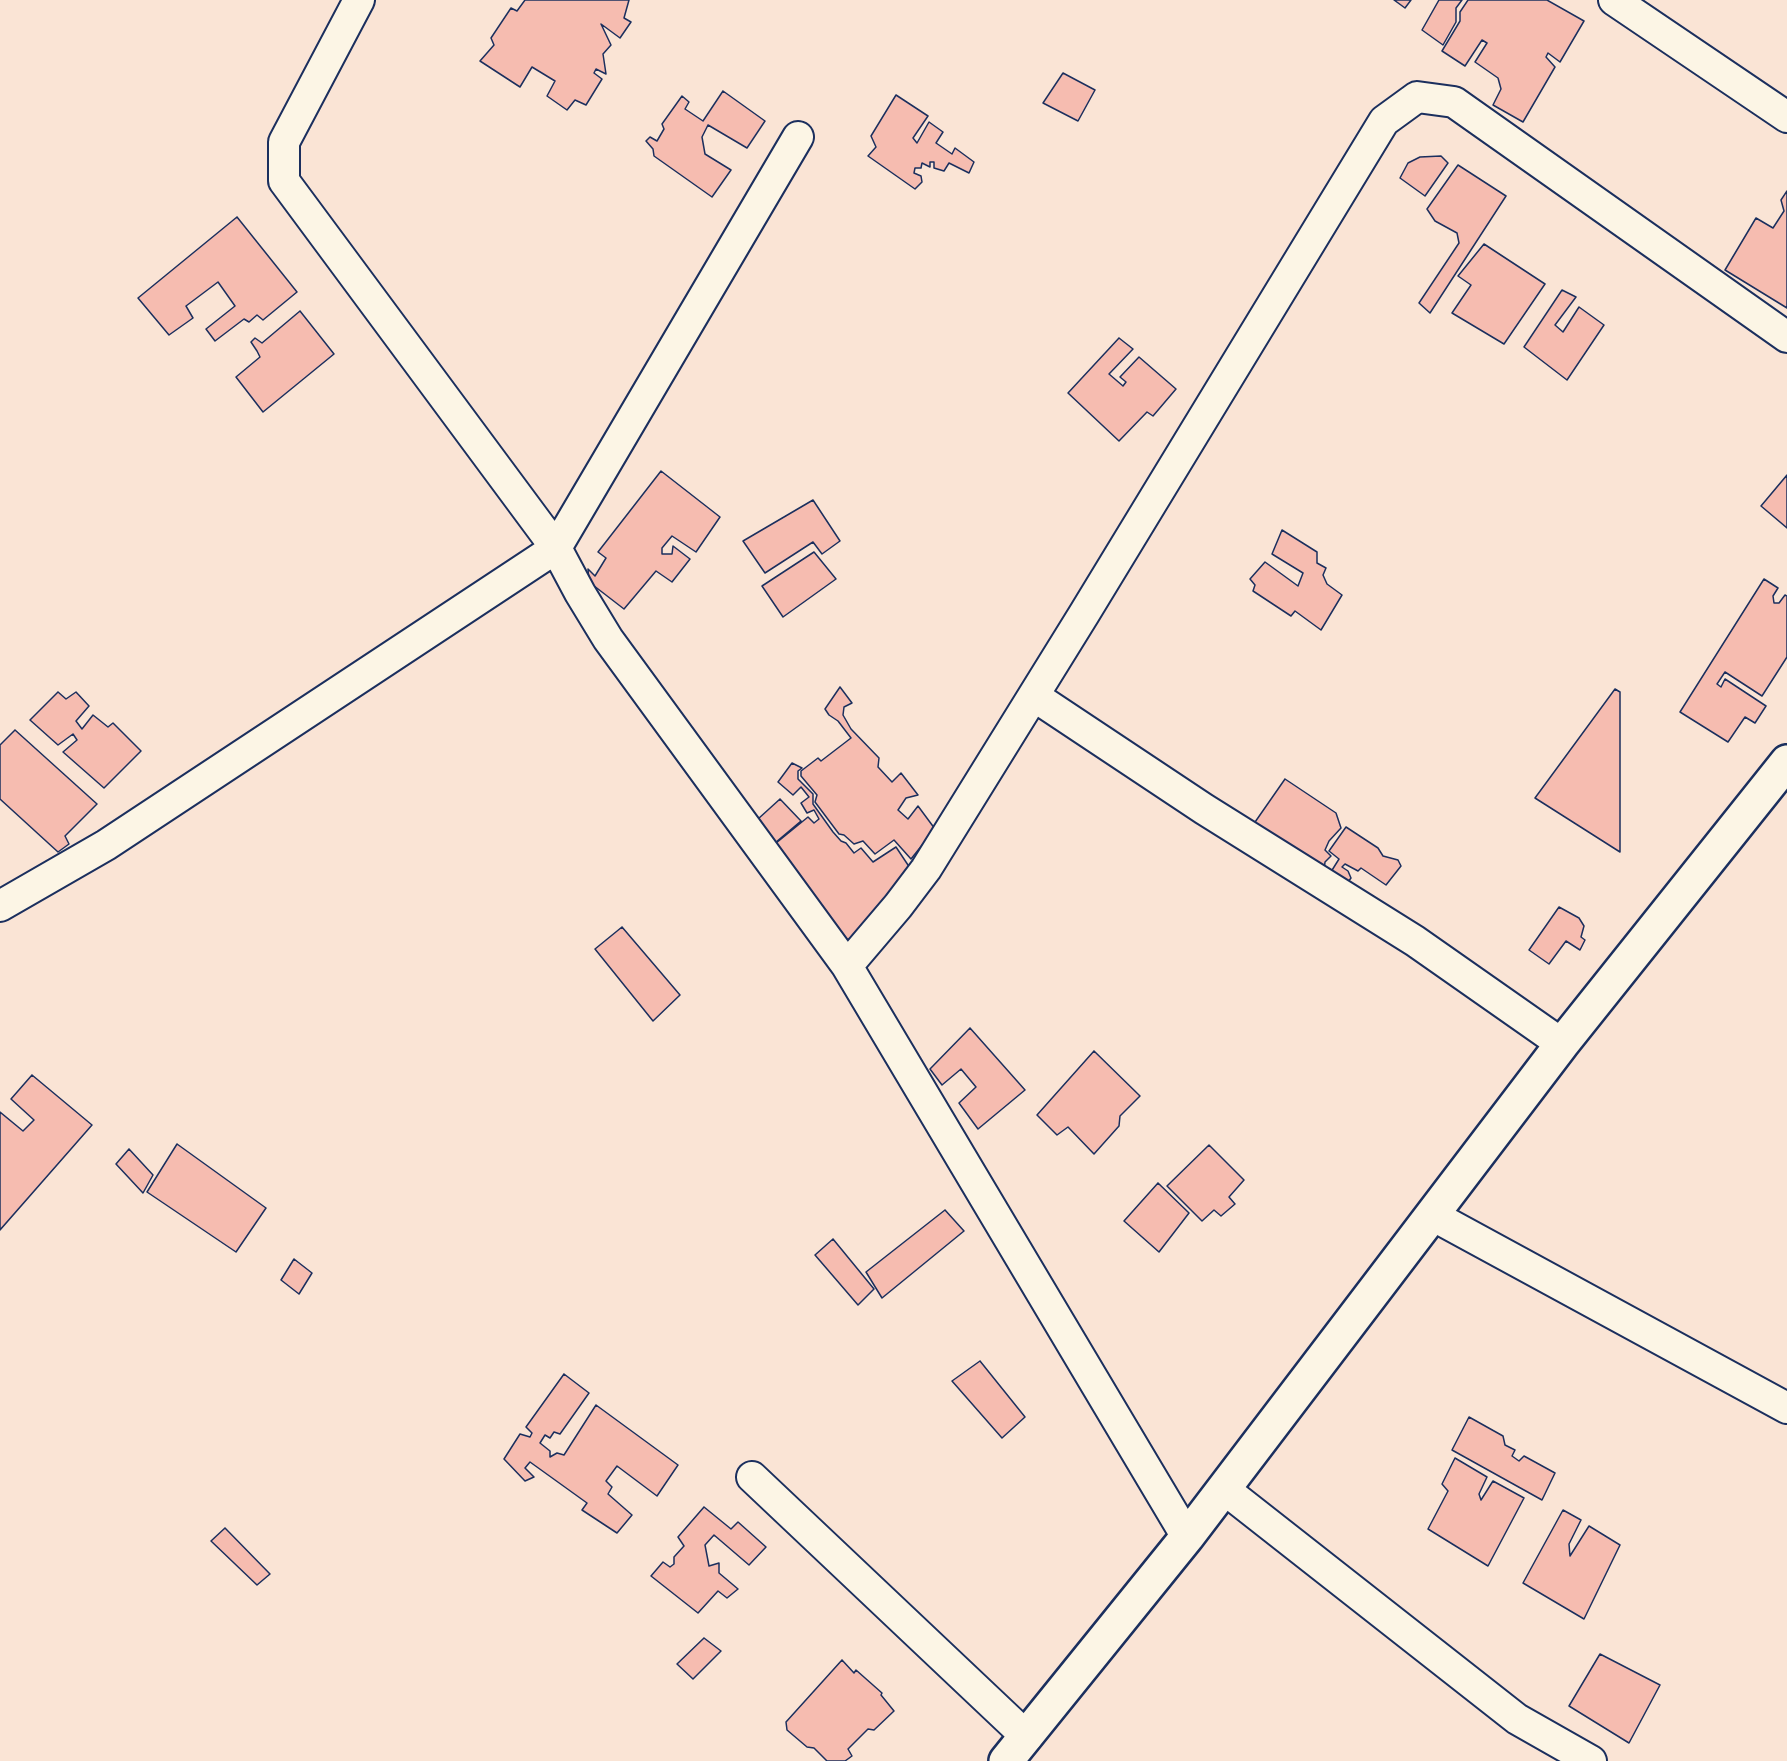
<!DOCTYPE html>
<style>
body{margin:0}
canvas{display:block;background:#fae4d5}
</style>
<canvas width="1787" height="1761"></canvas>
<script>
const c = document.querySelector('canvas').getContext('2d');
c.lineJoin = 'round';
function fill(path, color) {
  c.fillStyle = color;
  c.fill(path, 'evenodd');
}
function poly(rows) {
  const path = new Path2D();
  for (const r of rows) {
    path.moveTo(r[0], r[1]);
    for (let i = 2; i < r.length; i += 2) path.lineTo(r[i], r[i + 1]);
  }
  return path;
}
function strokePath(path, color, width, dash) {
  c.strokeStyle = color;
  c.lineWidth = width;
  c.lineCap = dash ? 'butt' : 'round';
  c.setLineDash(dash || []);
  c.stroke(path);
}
const building = poly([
 [525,0,629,0,624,18,631,22,620,38,601,24,611,45,603,54,606,74,596,69,594,73,602,79,586,105,575,100,567,110,547,96,555,81,532,67,520,87,480,61,494,45,491,38,511,8,517,11,525,0],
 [1394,0,1411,0,1405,8,1394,0],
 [1439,0,1462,0,1456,8,1456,22,1443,45,1422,30,1439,0],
 [1468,0,1547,0,1584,21,1560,62,1548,53,1546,57,1555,67,1523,122,1493,105,1501,89,1498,78,1475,62,1487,43,1482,40,1465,66,1442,51,1460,21,1460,12,1468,0],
 [1063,73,1095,90,1078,121,1043,103,1063,73],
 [723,91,765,121,747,148,708,125,702,137,705,154,731,170,712,197,654,156,653,149,646,141,650,137,657,141,664,129,662,124,682,96,689,102,685,109,703,121,723,91],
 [896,95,928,116,913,138,917,143,929,122,943,132,936,143,952,154,955,148,974,162,969,173,949,163,944,171,934,168,934,162,930,162,930,167,922,163,921,168,915,168,914,173,921,176,922,182,915,189,868,156,876,147,871,136,896,95],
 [1441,156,1448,163,1425,196,1400,178,1408,163,1420,157,1441,156],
 [1458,165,1506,196,1430,313,1419,303,1459,243,1457,233,1435,221,1427,209,1458,165],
 [1787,191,1787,308,1725,270,1756,218,1773,228,1784,211,1781,200,1787,191],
 [237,217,297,292,263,320,257,315,249,322,244,319,215,341,206,329,235,306,218,282,186,306,193,318,169,335,138,298,237,217],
 [1484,244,1545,284,1504,344,1452,313,1471,285,1458,276,1484,244],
 [1562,290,1576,297,1555,325,1563,332,1579,307,1604,325,1567,380,1524,347,1562,290],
 [300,311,334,354,263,412,236,377,260,357,257,351,251,342,255,338,262,343,300,311],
 [1119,338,1133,349,1109,374,1123,386,1126,382,1120,377,1139,357,1176,389,1153,416,1147,412,1119,441,1068,393,1119,338],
 [661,471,720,517,696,552,672,536,662,548,662,554,672,554,673,546,690,559,672,582,656,571,624,609,589,582,588,569,595,576,606,558,598,552,661,471],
 [1787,475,1787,528,1761,506,1787,475],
 [813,500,840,541,822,554,813,542,765,573,743,541,813,500],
 [1282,530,1317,552,1317,563,1326,568,1323,575,1327,584,1342,595,1321,630,1295,611,1291,616,1253,591,1255,585,1250,579,1265,562,1298,586,1303,573,1272,554,1282,530],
 [814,552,836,579,783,617,762,586,814,552],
 [1764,579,1778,588,1773,596,1774,603,1779,603,1785,595,1787,596,1787,657,1762,696,1725,672,1717,684,1721,687,1725,679,1766,706,1755,723,1745,717,1728,742,1680,712,1764,579],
 [840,687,852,703,844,707,843,715,851,729,879,758,878,767,892,782,901,773,918,795,906,798,898,810,908,819,918,806,935,829,911,859,894,840,875,854,863,841,854,844,844,835,839,834,815,802,817,795,801,776,801,771,818,758,821,761,851,738,838,721,829,715,825,709,840,687],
 [1615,689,1620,692,1620,852,1535,798,1615,689],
 [58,692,66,699,76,692,89,706,76,721,82,729,93,715,108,727,113,723,141,751,104,788,63,752,77,740,73,734,58,745,30,720,58,692],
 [15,730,97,804,65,836,69,844,58,852,0,799,0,745,15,730],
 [792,763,802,768,798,771,798,779,813,794,813,804,833,832,841,841,846,843,854,853,861,848,873,862,896,847,910,868,862,940,841,939,770,848,808,817,814,823,819,819,814,810,807,813,801,803,809,797,801,787,793,795,778,782,792,763],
 [1285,779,1336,813,1341,828,1329,841,1325,850,1331,856,1325,862,1324,871,1329,875,1339,859,1329,851,1346,827,1378,848,1383,856,1398,860,1401,866,1386,885,1361,868,1358,871,1345,864,1342,867,1348,871,1351,878,1342,890,1253,825,1285,779],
 [780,799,801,821,769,848,747,829,780,799],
 [1559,907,1579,918,1584,926,1581,937,1585,940,1580,950,1566,941,1549,964,1529,950,1559,907],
 [622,927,680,995,653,1021,595,949,622,927],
 [970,1028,1025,1090,978,1129,959,1103,976,1087,961,1069,942,1085,930,1069,970,1028],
 [1094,1051,1140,1096,1120,1116,1119,1126,1094,1154,1068,1127,1057,1135,1037,1115,1094,1051],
 [32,1075,92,1125,0,1230,0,1112,23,1131,34,1120,11,1099,32,1075],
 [177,1144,266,1208,236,1252,147,1192,177,1144],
 [1209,1145,1244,1180,1229,1197,1235,1204,1221,1216,1214,1210,1202,1221,1167,1186,1209,1145],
 [129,1149,153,1175,143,1193,116,1164,129,1149],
 [1158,1183,1189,1213,1159,1252,1124,1221,1158,1183],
 [945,1210,964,1231,882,1298,866,1272,945,1210],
 [833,1239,874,1289,858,1305,815,1255,833,1239],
 [294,1259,312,1273,299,1294,281,1280,294,1259],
 [980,1361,1025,1417,1002,1438,952,1381,980,1361],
 [564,1374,589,1393,560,1434,554,1432,550,1438,545,1435,540,1443,550,1451,550,1457,557,1453,564,1455,596,1405,678,1465,657,1496,617,1466,606,1481,612,1487,608,1494,632,1515,617,1533,582,1510,587,1503,530,1462,525,1468,534,1477,525,1481,504,1459,520,1434,530,1437,532,1433,526,1427,564,1374],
 [1469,1417,1503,1436,1505,1445,1515,1450,1512,1456,1519,1461,1524,1456,1555,1473,1542,1500,1452,1450,1469,1417],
 [1455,1458,1487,1477,1479,1494,1481,1500,1493,1481,1524,1498,1488,1566,1428,1529,1448,1491,1442,1484,1455,1458],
 [704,1507,731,1529,738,1522,766,1547,749,1565,714,1535,705,1545,709,1566,719,1563,719,1573,738,1589,727,1598,718,1591,698,1613,651,1576,663,1562,670,1567,674,1564,674,1557,684,1546,678,1537,704,1507],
 [1563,1510,1581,1520,1569,1544,1570,1556,1589,1526,1620,1545,1584,1619,1523,1583,1563,1510],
 [225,1528,270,1574,257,1585,211,1541,225,1528],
 [704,1638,721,1651,693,1679,677,1664,704,1638],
 [1600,1654,1660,1685,1629,1743,1569,1706,1600,1654],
 [842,1660,854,1673,856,1670,882,1693,881,1695,894,1711,874,1730,868,1729,848,1749,852,1756,845,1761,827,1761,814,1748,807,1747,787,1730,786,1722,842,1660]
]);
fill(building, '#f6bcb0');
strokePath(building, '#1b2f5e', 1.5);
const street = poly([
 [359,0,284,142,284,181,556,548,798,137],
 [1614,0,1787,117],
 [1034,696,1204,809,1415,941,1562,1044],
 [0,906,106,845,556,548,580,593,608,639,847,966,898,906,926,869,1084,614,1384,121,1417,97,1454,102,1787,337],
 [847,966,1187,1537],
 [1432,1215,1787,1408],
 [752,1477,1027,1737],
 [1224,1489,1517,1719,1591,1761]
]);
const secondary = poly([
 [1006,1761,1187,1537,1562,1044,1787,762]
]);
strokePath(street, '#1b2f5e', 34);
strokePath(secondary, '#1b2f5e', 38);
strokePath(street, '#fcf5e5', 30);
strokePath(secondary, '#fcf5e5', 33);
</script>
